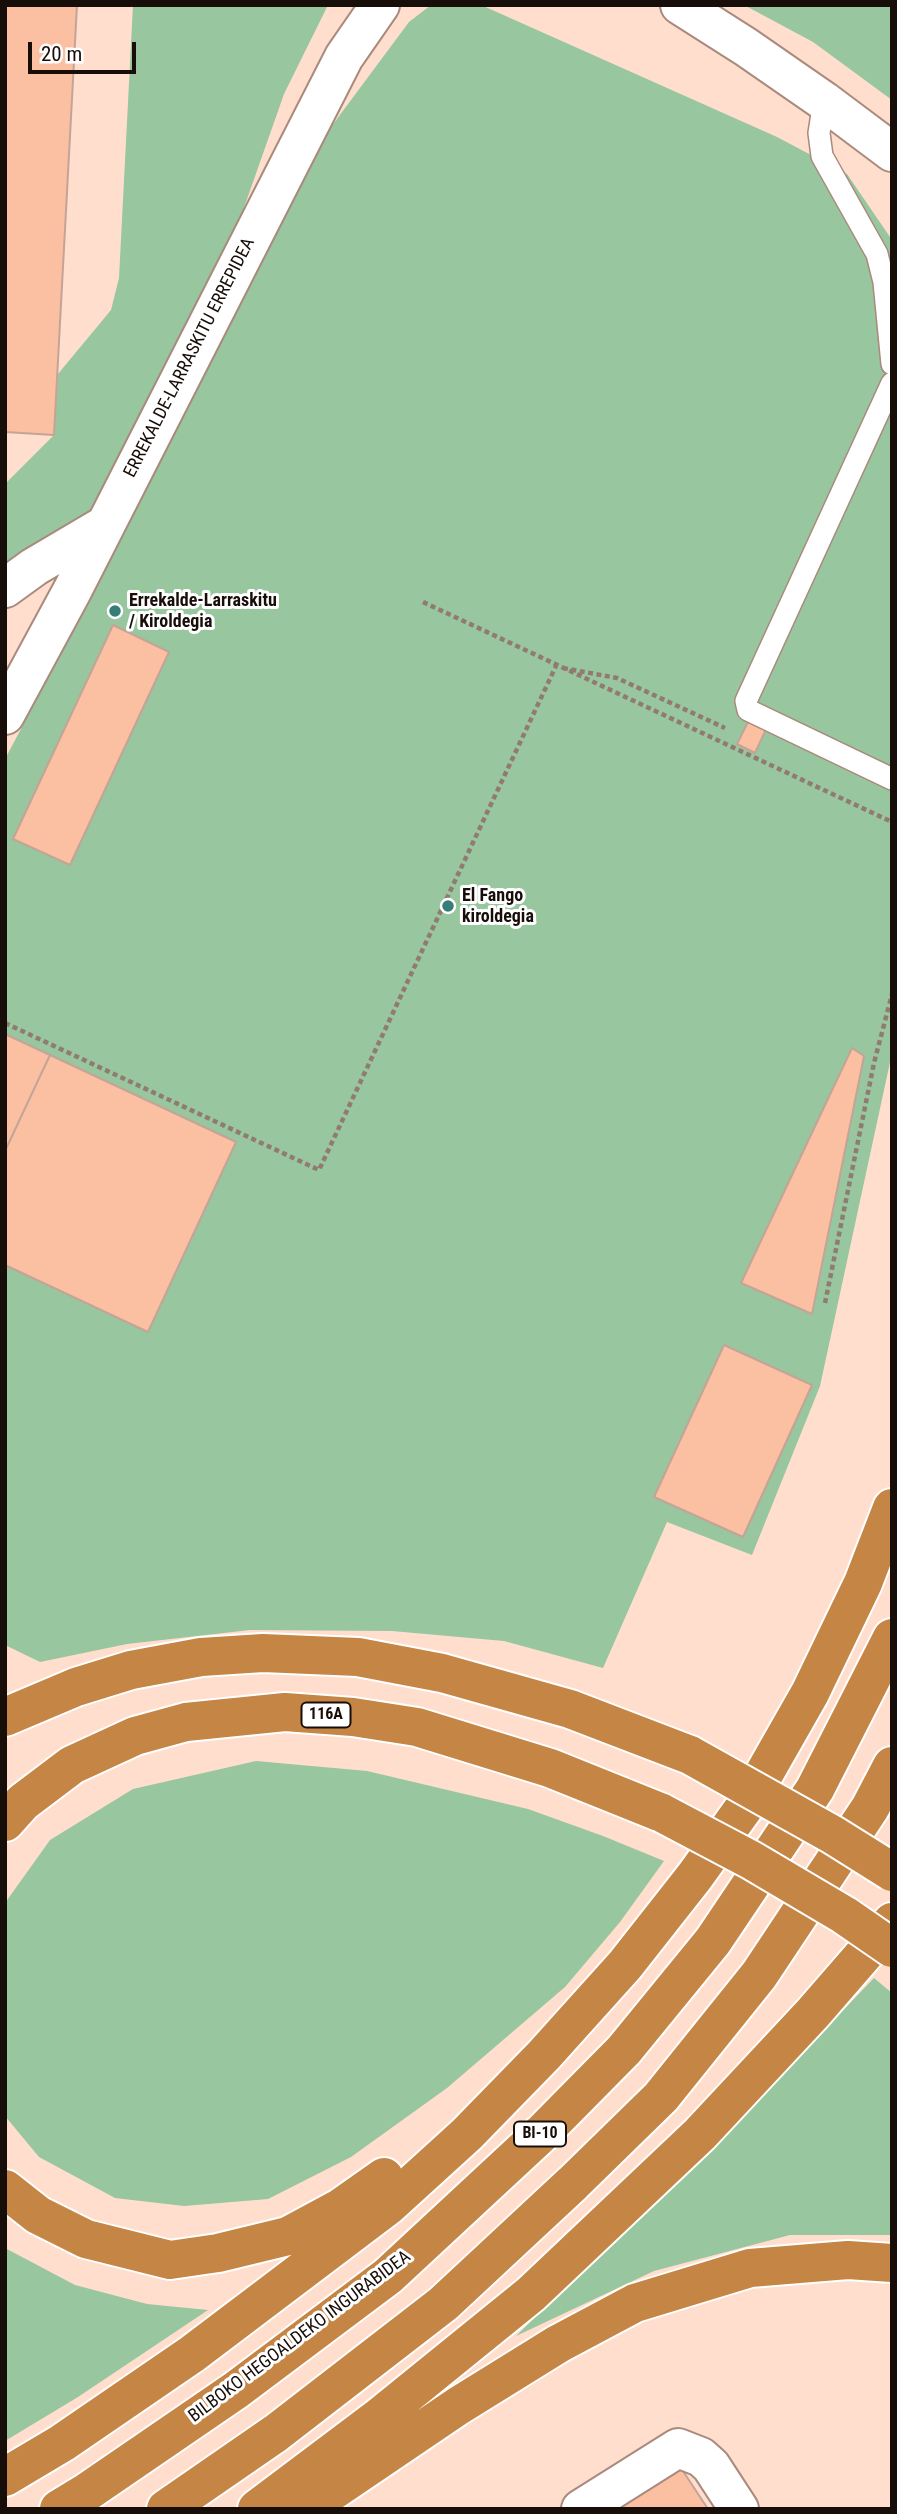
<!DOCTYPE html>
<style>
body{margin:0}
#map{position:relative;width:897px;height:2514px;overflow:hidden;background:#ffdece;font-family:"Roboto Condensed",sans-serif}
canvas{display:block}
.frame{position:absolute;inset:0;border:7px solid #180e09;pointer-events:none}
.scale{position:absolute;left:28px;top:42px;width:108px;height:32px;box-sizing:border-box;border:4px solid #180e09;border-top:0;padding-left:9px;font-size:21px;line-height:24px;white-space:nowrap;color:#180e09;-webkit-text-stroke:5px #fff;paint-order:stroke}
</style>
<div id="map">
<canvas width="897" height="2514"></canvas>
<div class="frame"></div>
<div class="scale">20 m</div>
</div>
<script>
const c = document.querySelector('canvas').getContext('2d');
c.lineJoin = 'round';
function fill(path, color) {
  c.fillStyle = color;
  c.fill(path, 'evenodd');
}
function poly(rows) {
  const path = new Path2D();
  for (const r of rows) {
    path.moveTo(r[0], r[1]);
    for (let i = 2; i < r.length; i += 2) path.lineTo(r[i], r[i + 1]);
  }
  return path;
}
function strokePath(path, color, width, dash) {
  c.strokeStyle = color;
  c.lineWidth = width;
  c.lineCap = dash ? 'butt' : 'round';
  c.setLineDash(dash || []);
  c.stroke(path);
}
function label(font, color, halo, rows, align = 'center') {
  c.font = font + ' "Roboto Condensed",sans-serif';
  c.lineWidth = 6;
  c.setLineDash([]);
  c.textBaseline = 'middle';
  c.strokeStyle = halo;
  c.fillStyle = color;
  for (const [text, x, y, turn = 0] of rows) {
    c.save();
    c.translate(x, y);
    c.rotate((+turn || 0) * Math.PI / 180);
    c.textAlign = isNaN(turn) ? turn : align;
    if (halo) c.strokeText(text, 0, 0);
    c.fillText(text, 0, 0);
    c.restore();
  }
}
fill(poly([
 [133,5,328,5,284,94,240,219,91,512,5,572,5,484,54,435,58,374,111,310,119,278],
 [431,5,481,5,777,137,847,174,892,240,892,1053,820,1386,752,1555,667,1522,603,1668,504,1641,392,1631,250,1630,127,1644,40,1662,5,1645,5,759,81,616,322,139,409,22],
 [744,5,892,5,892,100,813,42],
 [256,1761,367,1771,528,1809,603,1836,664,1861,620,1922,565,1987,447,2088,351,2157,268,2199,184,2206,115,2198,39,2157,5,2116,5,1903,50,1840,133,1789],
 [874,1978,892,1993,892,2235,790,2235,654,2271,516,2336,756,2101],
 [5,2248,75,2285,147,2304,208,2310,78,2397,5,2441]
]), '#97c69f');
const building = poly([
 [5,5,77,5,54,435,5,432,5,5],
 [113,625,169,652,70,865,13,839,113,625],
 [751,716,768,725,755,753,737,744,751,716],
 [5,1034,50,1055,5,1151,5,1034],
 [852,1048,864,1056,812,1314,741,1283,852,1048],
 [50,1055,236,1142,148,1332,5,1265,5,1151,50,1055],
 [724,1345,812,1385,743,1537,654,1497,724,1345],
 [679,2465,708,2509,612,2509,679,2465]
]);
fill(building, '#fbbfa2');
strokePath(building, '#c3a496', 2);
const lane = poly([
 [824,101,819,133,822,156,877,254,884,282,892,364],
 [892,383,746,701,748,710,892,779]
]);
const street = poly([
 [680,5,746,47,824,101,892,152],
 [5,588,34,567,105,525],
 [5,715,72,591,344,57,380,5],
 [581,2509,678,2448,701,2457,711,2466,739,2509]
]);
const highway = poly([
 [5,1717,76,1687,131,1670,201,1657,263,1653,358,1657,442,1673,570,1709,690,1755],
 [5,1822,23,1802,72,1765,135,1736,186,1722,285,1712,353,1717,417,1727,550,1768,662,1813],
 [5,2189,38,2215,86,2239,170,2260,218,2253,288,2236,340,2208,384,2177],
 [5,2477,62,2443,192,2354,389,2205,467,2134,544,2055,625,1965,695,1876,748,1802,810,1693,863,1583,892,1508],
 [59,2509,87,2492,236,2390,388,2276,542,2133,624,2050,713,1941,815,1789,892,1638],
 [166,2509,276,2433,443,2304,573,2183,661,2097,759,1975,870,1808,892,1766],
 [257,2509,378,2418,531,2294,700,2134,813,2013,892,1922],
 [306,2509,458,2406,558,2344,635,2303,750,2268,848,2260,892,2263]
]);
strokePath(lane, '#a98a7c', 24);
strokePath(street, '#a98a7c', 42);
strokePath(highway, '#fff', 42);
strokePath(poly([
 [423,602,892,822],
 [563,668,617,678,725,728],
 [5,1023,319,1170,556,666],
 [825,1303,874,1063,892,994]
]), '#917b71', 4.5, [5, 3.5]);
strokePath(lane, '#fff', 21);
strokePath(street, '#fff', 38);
strokePath(highway, '#c58544', 38);
const highwayBridge = poly([
 [690,1755,833,1835,892,1872],
 [662,1813,751,1860,844,1915,892,1948]
]);
strokePath(highwayBridge, '#fff', 42, []);
strokePath(highwayBridge, '#c58544', 38);
for (const [x, y, r, color] of [
 [115,611,7,"#377e79"],
 [448,906,7,"#377e79"]
]) {
  const dot = new Path2D();
  dot.arc(x, y, r, 0, 2 * Math.PI);
  c.fillStyle = color;
  c.fill(dot);
  strokePath(dot, '#fff', 2.5);
}
for (const [x, y, w] of [
 [326,1715,49],
 [540,2134,52]
]) {
  const box = new Path2D();
  box.roundRect(x - w / 2, y - 12.5, w, 25, 5);
  c.fillStyle = '#fff';
  c.fill(box);
  strokePath(box, '#180e09', 2);
}
label('bold 16px', '#180e09', null, [
 ["116A",326,1715],
 ["BI-10",540,2134]
]);
label('18px', '#180e09', '#fff', [
 ["ERREKALDE-LARRASKITU ERREPIDEA",190,358,-63],
 ["BILBOKO HEGOALDEKO INGURABIDEA",300,2337,-37]
]);
label('bold 18px', '#180e09', '#fff', [
 ["Errekalde-Larraskitu",129,601],
 ["/ Kiroldegia",129,622],
 ["El Fango",462,896],
 ["kiroldegia",462,917]
], 'left');
</script>
